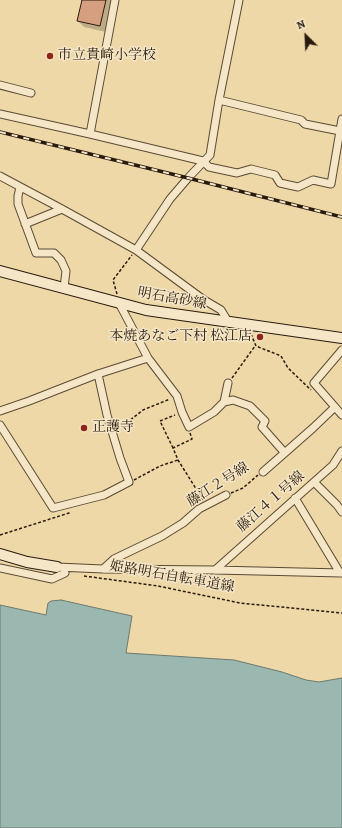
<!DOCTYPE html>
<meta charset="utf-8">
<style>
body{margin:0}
#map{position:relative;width:342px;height:828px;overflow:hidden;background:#eed8a8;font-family:Alegreya,serif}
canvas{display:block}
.north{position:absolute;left:286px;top:16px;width:40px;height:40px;-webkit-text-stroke:3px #f4e6c6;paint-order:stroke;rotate:336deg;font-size:11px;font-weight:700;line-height:16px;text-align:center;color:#291a0e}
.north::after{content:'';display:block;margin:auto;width:14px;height:18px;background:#291a0e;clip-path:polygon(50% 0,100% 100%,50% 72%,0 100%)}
</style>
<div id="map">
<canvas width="342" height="828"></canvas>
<div class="north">N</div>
</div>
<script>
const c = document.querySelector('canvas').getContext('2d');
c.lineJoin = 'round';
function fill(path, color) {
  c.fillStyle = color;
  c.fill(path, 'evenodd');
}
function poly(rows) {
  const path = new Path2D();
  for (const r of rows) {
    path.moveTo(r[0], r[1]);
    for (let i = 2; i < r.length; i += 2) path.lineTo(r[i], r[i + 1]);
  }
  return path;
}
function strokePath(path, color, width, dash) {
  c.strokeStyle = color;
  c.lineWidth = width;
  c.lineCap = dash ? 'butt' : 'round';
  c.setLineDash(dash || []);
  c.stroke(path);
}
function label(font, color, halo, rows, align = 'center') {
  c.font = font + ' Alegreya,"Noto Serif JP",serif';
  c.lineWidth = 3;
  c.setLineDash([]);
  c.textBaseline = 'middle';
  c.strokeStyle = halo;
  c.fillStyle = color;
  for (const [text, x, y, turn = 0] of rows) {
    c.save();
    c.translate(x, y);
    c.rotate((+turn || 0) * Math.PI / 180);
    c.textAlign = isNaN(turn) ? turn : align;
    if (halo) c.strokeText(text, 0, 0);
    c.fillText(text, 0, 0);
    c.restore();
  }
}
const water = poly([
 [61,600,132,616,126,653,234,660,282,672,306,680,319,682,342,678,342,828,0,828,0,605,46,615,48,603,51,601,61,600]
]);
fill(water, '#9bb8b0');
strokePath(water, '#6d796f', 1);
fill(poly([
 [83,0,113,0,106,32,84,27,78,21]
]), '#0003');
const building = poly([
 [82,0,106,0,100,26,77,21,82,0]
]);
fill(building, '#d69f80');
strokePath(building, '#291a0e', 1);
const street = poly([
 [115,0,90,134,203,161,209,167,237,173,251,169,275,175,280,183,298,187,313,180,331,184,342,119],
 [0,85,31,93],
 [219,100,301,120,305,124,340,131],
 [0,114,90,134],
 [0,176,62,209,136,250,204,300,221,310,229,323],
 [20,187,18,196,18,204,36,253,54,253,61,260,66,271,64,288],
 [25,224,62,209],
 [136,250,170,199,188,178,210,155,219,100,239,0],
 [119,303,148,358,177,396,182,412,189,427,214,412,224,402,228,383],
 [342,350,314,383,342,415],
 [224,402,233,400,250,406,265,421,262,427,284,452],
 [0,411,29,401,98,374,148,358],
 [0,425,53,508,104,495,129,482,120,458,111,428,107,415,98,374],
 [263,472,313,428,335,407],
 [314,482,337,505,342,512],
 [295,498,340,573],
 [57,567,103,569,215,570,342,573],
 [0,568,52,579,65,573],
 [103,569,114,559,162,536,183,523,199,509,226,495],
 [215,570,333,465,342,451]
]);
const secondary = poly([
 [0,271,146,310,342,338],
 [0,554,27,562,57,567]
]);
strokePath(street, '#5a4a34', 9);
strokePath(secondary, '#291a0e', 12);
strokePath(poly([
 [117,294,113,280,132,255],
 [251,334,256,346,281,356,288,368,311,390],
 [232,378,255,346],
 [117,426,129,421,143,410,170,399],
 [190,433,192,439,173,448,178,460,203,500],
 [173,448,160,421,175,415],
 [134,480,160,466,178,460],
 [231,493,243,488,258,475],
 [0,535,69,513,69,512],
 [84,576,158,586,240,603,342,613]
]), '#291a0e', 1.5, [3, 2]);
strokePath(street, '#f4e6c6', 7);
strokePath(secondary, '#f4e6c6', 10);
const rail = poly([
 [0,132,188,178,342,217]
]);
strokePath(rail, '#291a0e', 3.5);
strokePath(rail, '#f4e6c6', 2, [6]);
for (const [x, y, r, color] of [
 [50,56,4,"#8f2418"],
 [260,337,4,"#8f2418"],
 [84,428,4,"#8f2418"]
]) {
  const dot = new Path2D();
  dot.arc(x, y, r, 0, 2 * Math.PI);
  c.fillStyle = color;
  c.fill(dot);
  strokePath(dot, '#f4e6c6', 1.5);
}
label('14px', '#291a0e', '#f4e6c6', [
 ["市立貴崎小学校",58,56],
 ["本焼あなご下村 松江店",252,337,"right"],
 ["正護寺",92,428]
], 'left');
label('14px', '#291a0e', '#f4e6c6', [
 ["明石高砂線",172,299,10],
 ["藤江２号線",218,485,-32],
 ["藤江４１号線",271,502,-41],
 ["姫路明石自転車道線",172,577,10]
]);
</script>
